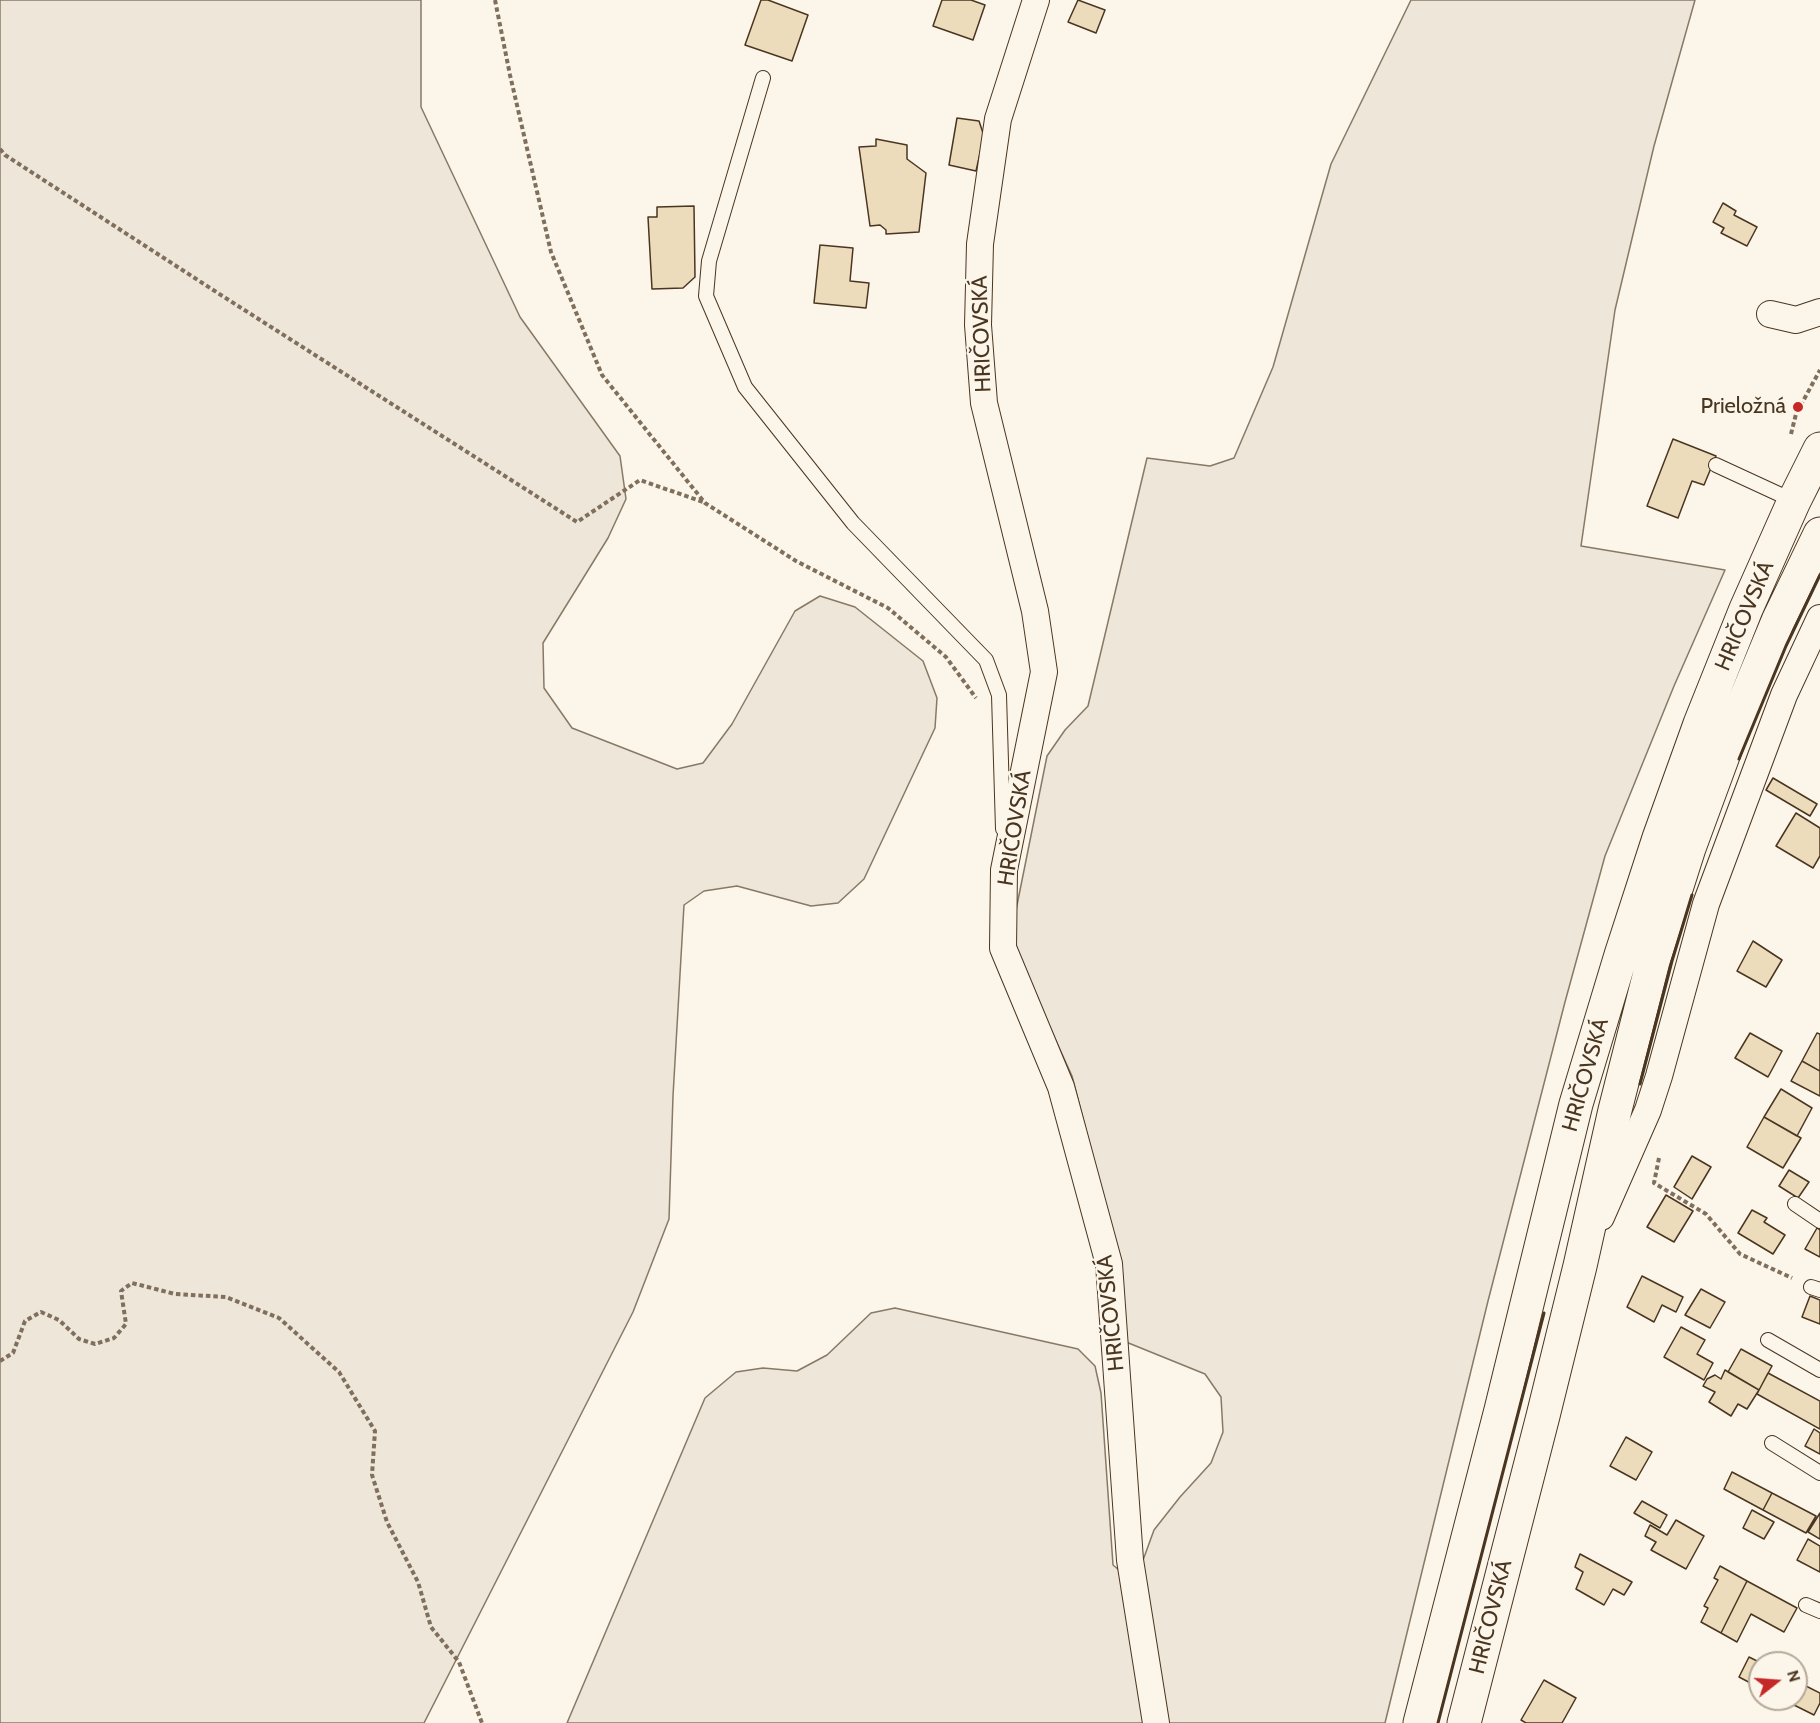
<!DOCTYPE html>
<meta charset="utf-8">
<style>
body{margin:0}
#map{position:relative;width:1820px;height:1723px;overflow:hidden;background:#fbf6e9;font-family:Cabin,sans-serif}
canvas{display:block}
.north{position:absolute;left:1748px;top:1651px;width:60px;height:60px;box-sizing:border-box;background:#fbf6e9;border:2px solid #b4a999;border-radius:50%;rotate:73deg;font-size:16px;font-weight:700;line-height:24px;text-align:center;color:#4a3520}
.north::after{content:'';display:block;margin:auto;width:21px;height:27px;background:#c62828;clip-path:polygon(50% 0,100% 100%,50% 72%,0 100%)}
</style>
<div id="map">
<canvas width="1820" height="1723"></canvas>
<div class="north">N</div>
</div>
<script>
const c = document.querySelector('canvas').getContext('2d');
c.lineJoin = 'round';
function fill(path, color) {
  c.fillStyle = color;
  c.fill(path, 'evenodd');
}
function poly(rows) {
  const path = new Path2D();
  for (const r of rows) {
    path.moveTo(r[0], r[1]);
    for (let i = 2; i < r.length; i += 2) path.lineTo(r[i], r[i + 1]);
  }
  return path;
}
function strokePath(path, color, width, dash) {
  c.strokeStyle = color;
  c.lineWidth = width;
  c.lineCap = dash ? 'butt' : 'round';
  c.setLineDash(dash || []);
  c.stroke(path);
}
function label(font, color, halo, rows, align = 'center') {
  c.font = font + ' Cabin,sans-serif';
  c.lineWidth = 4.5;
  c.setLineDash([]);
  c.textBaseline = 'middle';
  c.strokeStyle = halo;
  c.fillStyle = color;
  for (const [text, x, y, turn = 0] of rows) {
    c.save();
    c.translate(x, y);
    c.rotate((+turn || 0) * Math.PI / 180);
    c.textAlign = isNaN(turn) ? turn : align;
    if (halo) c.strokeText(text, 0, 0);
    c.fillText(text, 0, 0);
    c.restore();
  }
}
const green = poly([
 [0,0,421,0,421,107,520,317,620,456,626,499,608,538,543,643,544,688,572,728,677,769,703,763,732,724,795,611,820,596,855,607,923,661,937,698,935,728,864,879,838,903,811,906,737,886,704,891,684,905,673,1096,669,1219,633,1312,424,1723,0,1723,0,0],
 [1411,0,1695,0,1654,146,1615,310,1581,546,1725,570,1674,686,1605,856,1565,1002,1488,1301,1385,1723,567,1723,705,1398,736,1372,763,1368,797,1371,827,1355,871,1313,895,1308,1078,1349,1095,1366,1101,1393,1113,1565,1125,1575,1142,1563,1154,1530,1180,1497,1211,1463,1223,1432,1221,1397,1205,1374,1126,1342,1120,1262,1072,1076,1016,953,1014,920,1047,756,1065,730,1088,706,1147,458,1210,466,1234,458,1273,367,1331,164,1411,0]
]);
fill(green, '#ede6d9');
strokePath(green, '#887966', 1.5);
const building = poly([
 [761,0,768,0,808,15,792,61,745,45,761,0],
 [942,0,971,0,985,5,973,40,933,26,942,0],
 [1078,0,1105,10,1096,33,1068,22,1078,0],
 [957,118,979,121,984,136,976,171,949,165,957,118],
 [876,139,907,145,907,159,926,173,919,232,886,234,886,230,880,225,870,226,859,147,876,146,876,139],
 [1723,203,1736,211,1734,215,1757,227,1747,246,1721,233,1724,228,1713,222,1723,203],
 [694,206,695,277,683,288,652,289,648,217,657,217,657,207,694,206],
 [820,245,853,248,850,281,869,283,866,308,814,303,820,245],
 [1673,439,1716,456,1704,485,1692,481,1678,518,1647,506,1673,439],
 [1773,778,1817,804,1810,816,1766,790,1773,778],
 [1796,813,1820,828,1820,856,1813,868,1776,846,1796,813],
 [1753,941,1782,960,1766,987,1737,971,1753,941],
 [1750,1033,1782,1051,1768,1077,1735,1058,1750,1033],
 [1817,1033,1820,1034,1820,1071,1802,1061,1817,1033],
 [1802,1061,1820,1071,1820,1096,1791,1081,1802,1061],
 [1781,1089,1812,1108,1797,1136,1764,1117,1781,1089],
 [1764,1117,1801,1138,1783,1168,1747,1147,1764,1117],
 [1692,1156,1711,1167,1692,1199,1674,1187,1692,1156],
 [1789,1170,1809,1182,1798,1198,1779,1186,1789,1170],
 [1666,1195,1693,1211,1674,1242,1647,1227,1666,1195],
 [1752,1210,1767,1218,1764,1222,1785,1235,1773,1254,1738,1233,1752,1210],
 [1817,1228,1820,1230,1820,1257,1805,1249,1817,1228],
 [1642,1276,1683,1297,1676,1312,1662,1305,1654,1322,1627,1307,1642,1276],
 [1701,1289,1725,1302,1710,1328,1685,1315,1701,1289],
 [1810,1296,1820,1300,1820,1324,1802,1317,1810,1296],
 [1681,1327,1705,1340,1697,1354,1713,1363,1704,1380,1664,1357,1681,1327],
 [1741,1349,1772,1366,1759,1390,1728,1372,1741,1349],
 [1725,1370,1759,1390,1747,1409,1738,1404,1731,1416,1709,1402,1715,1392,1703,1386,1707,1379,1715,1375,1721,1379,1725,1370],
 [1768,1373,1820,1401,1820,1429,1757,1394,1768,1373],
 [1814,1429,1820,1433,1820,1454,1805,1446,1814,1429],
 [1626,1437,1652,1452,1636,1480,1610,1466,1626,1437],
 [1732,1472,1772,1493,1763,1510,1724,1489,1732,1472],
 [1772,1493,1816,1516,1806,1533,1763,1510,1772,1493],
 [1642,1501,1667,1515,1660,1528,1634,1513,1642,1501],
 [1752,1510,1774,1522,1764,1539,1743,1528,1752,1510],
 [1820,1513,1820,1539,1808,1532,1820,1513],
 [1676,1520,1704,1536,1686,1569,1651,1550,1656,1542,1645,1536,1650,1525,1667,1535,1676,1520],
 [1808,1539,1820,1546,1820,1572,1797,1560,1808,1539],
 [1580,1554,1632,1582,1624,1595,1613,1589,1604,1605,1576,1589,1583,1572,1575,1567,1580,1554],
 [1720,1566,1747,1581,1721,1633,1701,1622,1708,1608,1704,1606,1718,1580,1714,1578,1720,1566],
 [1747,1581,1797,1608,1784,1632,1751,1614,1737,1642,1721,1633,1747,1581],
 [1749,1657,1761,1663,1760,1688,1739,1677,1749,1657],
 [1544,1680,1576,1698,1562,1723,1526,1723,1521,1720,1544,1680],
 [1796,1681,1820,1693,1820,1703,1814,1715,1784,1700,1796,1699,1796,1681]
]);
fill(building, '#ecdcbc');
strokePath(building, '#4a3520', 1.5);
const service = poly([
 [763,78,709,261,706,296,745,387,853,523,986,660,999,695,1003,829],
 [1716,465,1794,501],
 [1795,1204,1820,1221],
 [1811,1287,1820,1290],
 [1768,1340,1820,1370],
 [1772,1443,1820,1473],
 [1806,1605,1820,1611]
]);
const minor = poly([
 [1036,0,998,119,980,244,978,325,984,403,1035,611,1044,672,1004,870,1003,948,1061,1087,1109,1264,1130,1560,1156,1723],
 [1770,314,1796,320,1820,312],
 [1601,1217,1648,1110,1659,1076,1706,904,1784,695,1820,618]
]);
const primary = poly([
 [1420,1723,1501,1410,1576,1104,1621,955,1659,838,1700,724,1746,609,1794,501,1820,449],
 [1464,1723,1543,1416,1580,1266,1615,1110,1653,961,1689,848,1731,734,1778,621,1820,534]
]);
strokePath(service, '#4a3520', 16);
strokePath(minor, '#4a3520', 28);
strokePath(primary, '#4a3520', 35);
strokePath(poly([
 [495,0,510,75,551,252,602,375,705,503,796,561,888,608,946,657,976,698],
 [0,149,5,155,224,297,577,522,640,480,703,502],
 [1791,434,1796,414,1820,370],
 [1659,1158,1654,1183,1706,1214,1740,1254,1792,1278],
 [0,1361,13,1353,25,1321,41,1312,59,1320,79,1339,95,1344,114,1338,126,1324,121,1291,132,1283,175,1294,226,1297,279,1318,339,1372,375,1431,372,1475,387,1522,418,1582,431,1627,459,1662,482,1723]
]), '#7f6f5c', 4, [4.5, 3]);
strokePath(service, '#fbf6e9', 14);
strokePath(minor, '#fbf6e9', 26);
strokePath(primary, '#fbf6e9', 33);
strokePath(poly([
 [1739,759,1786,646,1820,575],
 [1640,1084,1672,961,1692,895],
 [1438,1723,1544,1313]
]), '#4a3520', 3);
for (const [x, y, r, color] of [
 [1798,407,6,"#c62828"]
]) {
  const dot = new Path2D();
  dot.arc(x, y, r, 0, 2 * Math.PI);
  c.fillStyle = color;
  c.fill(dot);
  strokePath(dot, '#fbf6e9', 2);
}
label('22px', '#4a3520', '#fbf6e9', [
 ["HRIČOVSKÁ",982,334,-92],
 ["HRIČOVSKÁ",1745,616,-67],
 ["HRIČOVSKÁ",1015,828,-81],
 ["HRIČOVSKÁ",1586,1075,-74],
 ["HRIČOVSKÁ",1111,1313,-96],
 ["HRIČOVSKÁ",1491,1617,-76]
]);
label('22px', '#4a3520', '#fbf6e9', [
 ["Prieložná",1786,407]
], 'right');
</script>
